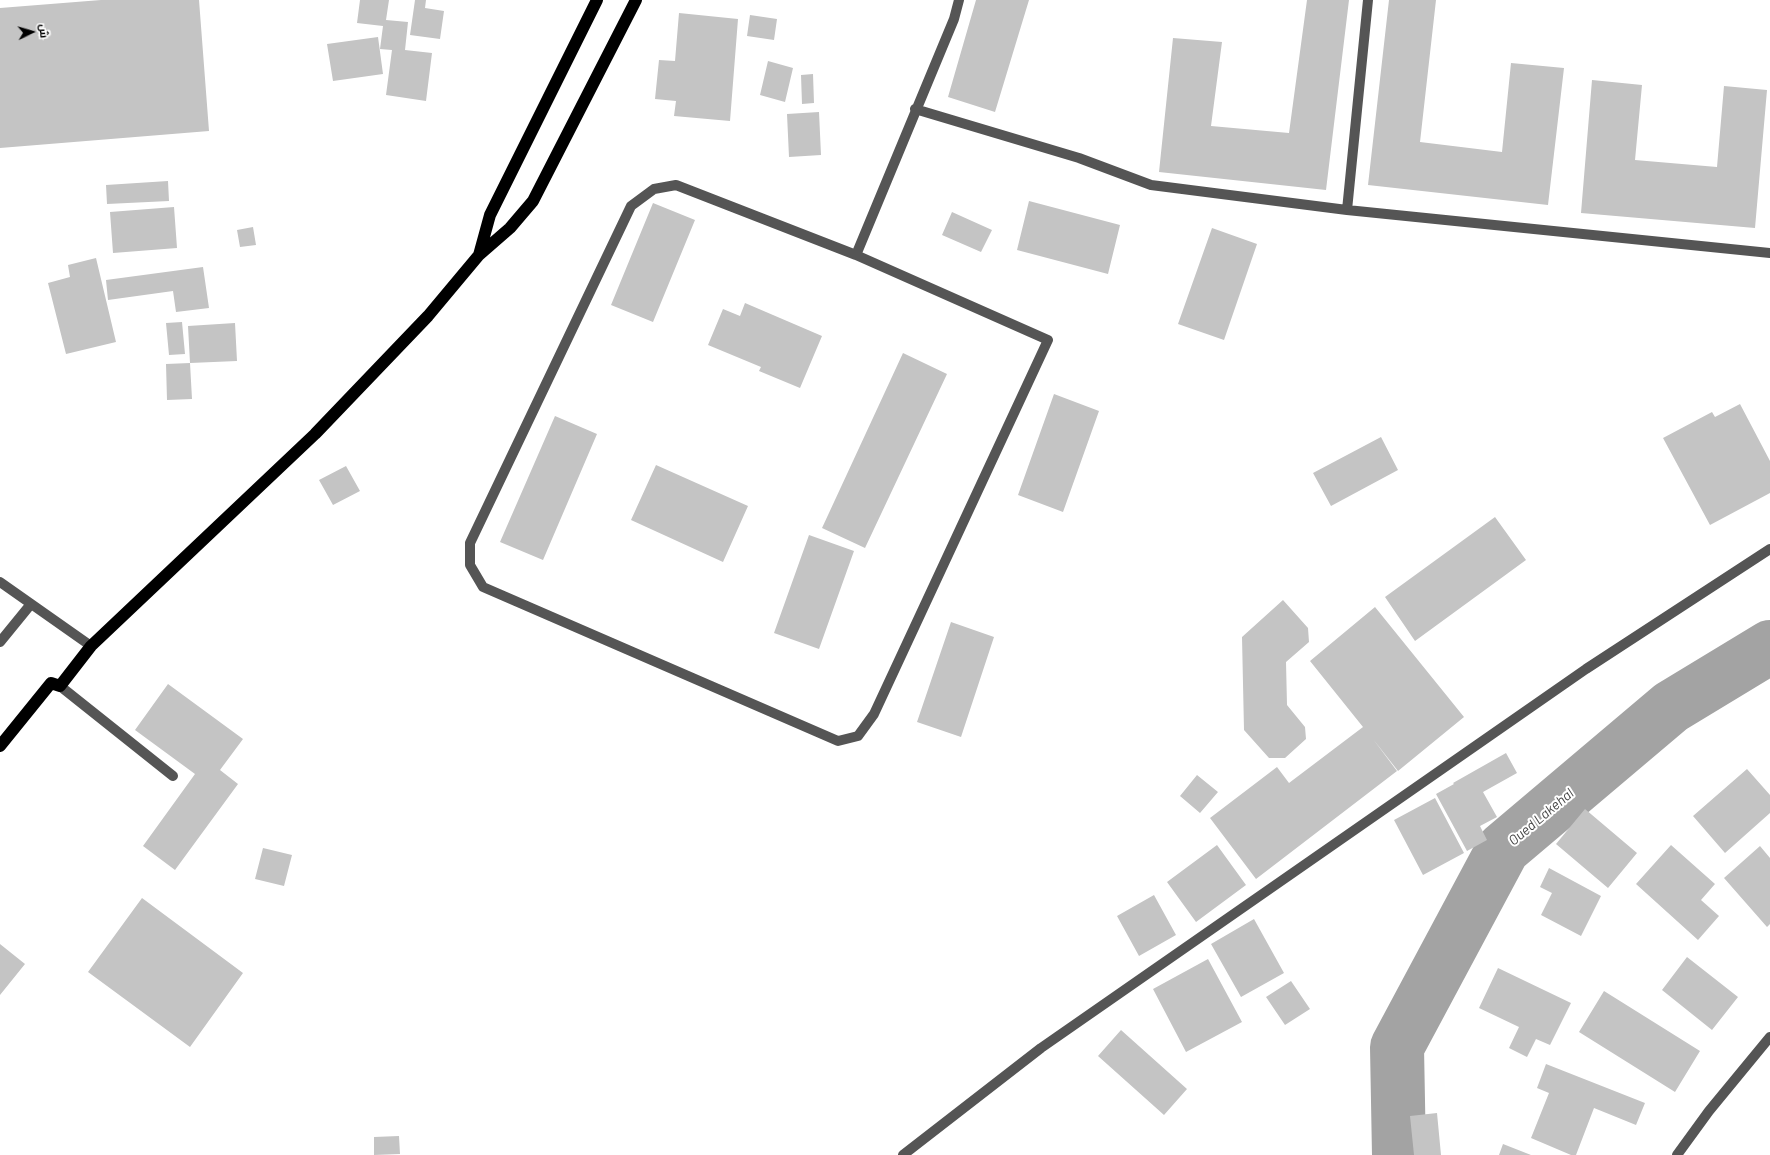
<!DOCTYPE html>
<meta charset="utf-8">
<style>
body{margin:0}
#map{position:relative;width:1770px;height:1155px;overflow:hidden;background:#fff;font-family:Barlow,Cairo,sans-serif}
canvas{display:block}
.north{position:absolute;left:12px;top:12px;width:40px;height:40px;-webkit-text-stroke:3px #fff;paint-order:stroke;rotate:85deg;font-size:11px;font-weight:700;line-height:16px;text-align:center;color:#000}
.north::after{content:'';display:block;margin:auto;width:14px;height:18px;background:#000;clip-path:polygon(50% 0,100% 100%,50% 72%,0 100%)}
</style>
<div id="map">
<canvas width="1770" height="1155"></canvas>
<div class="north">ش</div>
</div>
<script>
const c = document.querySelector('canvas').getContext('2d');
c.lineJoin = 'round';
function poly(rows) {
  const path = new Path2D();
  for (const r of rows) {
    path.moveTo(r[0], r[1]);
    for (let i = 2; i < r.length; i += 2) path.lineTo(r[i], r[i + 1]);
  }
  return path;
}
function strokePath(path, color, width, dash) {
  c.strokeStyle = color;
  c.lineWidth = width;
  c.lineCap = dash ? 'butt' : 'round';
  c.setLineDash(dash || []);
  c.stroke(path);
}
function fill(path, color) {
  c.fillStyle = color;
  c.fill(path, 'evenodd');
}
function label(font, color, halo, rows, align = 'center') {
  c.font = font + ' Barlow,sans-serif';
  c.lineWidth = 4;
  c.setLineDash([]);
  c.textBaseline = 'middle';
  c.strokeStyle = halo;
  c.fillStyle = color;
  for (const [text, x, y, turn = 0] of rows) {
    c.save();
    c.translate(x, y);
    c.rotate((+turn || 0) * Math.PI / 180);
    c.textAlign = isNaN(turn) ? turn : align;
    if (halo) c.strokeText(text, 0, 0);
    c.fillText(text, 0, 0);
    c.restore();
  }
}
strokePath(poly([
 [1399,1155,1397,1047,1503,849,1671,707,1770,647]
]), '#a3a3a3', 54);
fill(poly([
 [101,0,199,0,209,131,0,148,0,8],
 [360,0,389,0,386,20,408,22,405,50,432,53,426,101,386,95,392,50,380,49,383,26,357,23],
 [415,0,426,0,425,8,444,11,440,39,410,35],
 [976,0,1029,0,995,112,948,97],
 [1307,0,1349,0,1326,190,1159,172,1173,38,1222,42,1211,126,1289,133],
 [1389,0,1436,0,1420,142,1502,152,1511,63,1564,68,1548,205,1368,185],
 [679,13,738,19,730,121,674,116,676,101,655,99,659,60,675,61],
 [750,15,777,19,774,40,747,36],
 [378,37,383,74,333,81,327,44],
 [768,61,793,68,785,102,760,95],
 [813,74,814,103,802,104,801,75],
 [1592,80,1642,85,1635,160,1717,167,1724,86,1767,90,1755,228,1581,213],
 [819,112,821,155,789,157,787,114],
 [168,181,169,201,107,204,106,185],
 [1029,201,1120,225,1108,274,1017,250],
 [653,203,695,220,653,322,611,305],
 [174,207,177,248,113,253,110,212],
 [952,212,992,230,981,252,942,235],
 [253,227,256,245,240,247,237,230],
 [1212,228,1257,244,1224,340,1178,324],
 [96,258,116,342,66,354,48,283,70,277,68,265],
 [203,267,209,308,176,312,173,291,108,300,106,280],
 [745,303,822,336,800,388,759,371,761,367,708,345,723,309,740,316],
 [182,322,185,354,169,355,166,323],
 [235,323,237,361,190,363,188,326],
 [903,353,947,374,865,548,822,528],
 [190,363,192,399,167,400,166,364],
 [1054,394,1099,411,1063,512,1018,495],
 [1740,404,1770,461,1770,493,1710,525,1663,438,1712,412,1715,417],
 [555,416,597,434,543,560,500,542],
 [1381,437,1398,470,1331,506,1313,473],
 [656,465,748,506,723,562,631,520],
 [346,466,360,491,333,505,319,480],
 [1495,517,1526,560,1415,641,1385,597],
 [809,535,854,551,819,649,774,633],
 [1283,600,1308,628,1309,642,1286,662,1287,705,1305,727,1306,739,1285,758,1269,758,1244,730,1242,637],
 [1375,607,1464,717,1398,771,1373,739,1397,771,1256,879,1210,818,1277,767,1289,783,1363,727,1310,661],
 [951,622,994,637,961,737,917,722],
 [168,684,243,739,220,770,238,784,175,870,143,846,195,774,135,730],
 [1506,753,1517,773,1483,792,1497,817,1480,826,1487,840,1467,851,1436,794,1454,784,1453,783],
 [1747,769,1770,795,1770,813,1725,853,1693,816],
 [1197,775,1218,792,1200,813,1180,796],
 [1435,798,1464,853,1423,875,1394,820],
 [1585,809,1637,853,1608,888,1556,844],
 [1217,845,1246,885,1196,922,1167,882],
 [1671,845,1715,884,1701,900,1719,916,1698,940,1636,884],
 [1760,846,1770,858,1770,924,1767,927,1724,878],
 [263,848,292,855,284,886,255,879],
 [1549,868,1601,896,1581,936,1541,915,1552,893,1540,887],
 [1154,895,1176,935,1139,956,1117,916],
 [142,898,243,973,190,1047,88,972],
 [1254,919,1284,973,1241,997,1211,944],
 [0,944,25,964,0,995],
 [1687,957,1738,997,1712,1030,1662,990],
 [1208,959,1242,1022,1186,1052,1153,989],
 [1498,968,1571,1003,1550,1045,1536,1039,1527,1057,1509,1048,1519,1027,1479,1008],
 [1291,981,1310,1009,1285,1025,1266,997],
 [1604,991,1700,1051,1675,1092,1579,1032],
 [1121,1030,1187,1089,1164,1115,1098,1056],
 [1546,1064,1645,1103,1636,1125,1594,1108,1576,1155,1571,1155,1531,1138,1549,1093,1537,1088],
 [1437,1113,1441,1155,1414,1155,1410,1116],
 [399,1136,400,1154,374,1155,374,1137],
 [1503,1144,1531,1155,1499,1155]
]), '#c4c4c4');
strokePath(poly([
 [915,109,1079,158,1151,185,1347,210,1770,253],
 [676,185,856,255,1048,340,874,714,858,736,838,741,483,587,470,565,470,543,631,206,654,189,676,185],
 [1347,210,1368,0],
 [856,255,954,19,959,0],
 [0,582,91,646],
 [0,642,31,604],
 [60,686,173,776],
 [903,1155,1041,1048,1586,669,1770,549],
 [1677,1155,1709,1111,1770,1037]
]), '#555', 10);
strokePath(poly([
 [479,255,490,215,597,0],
 [0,746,51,683,60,686,91,646,315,434,428,316,479,255,510,228,533,201,636,0]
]), '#000', 12);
label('italic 14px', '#444', '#fff', [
 ["Oued Lakehal",1541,817,-40]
]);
</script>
